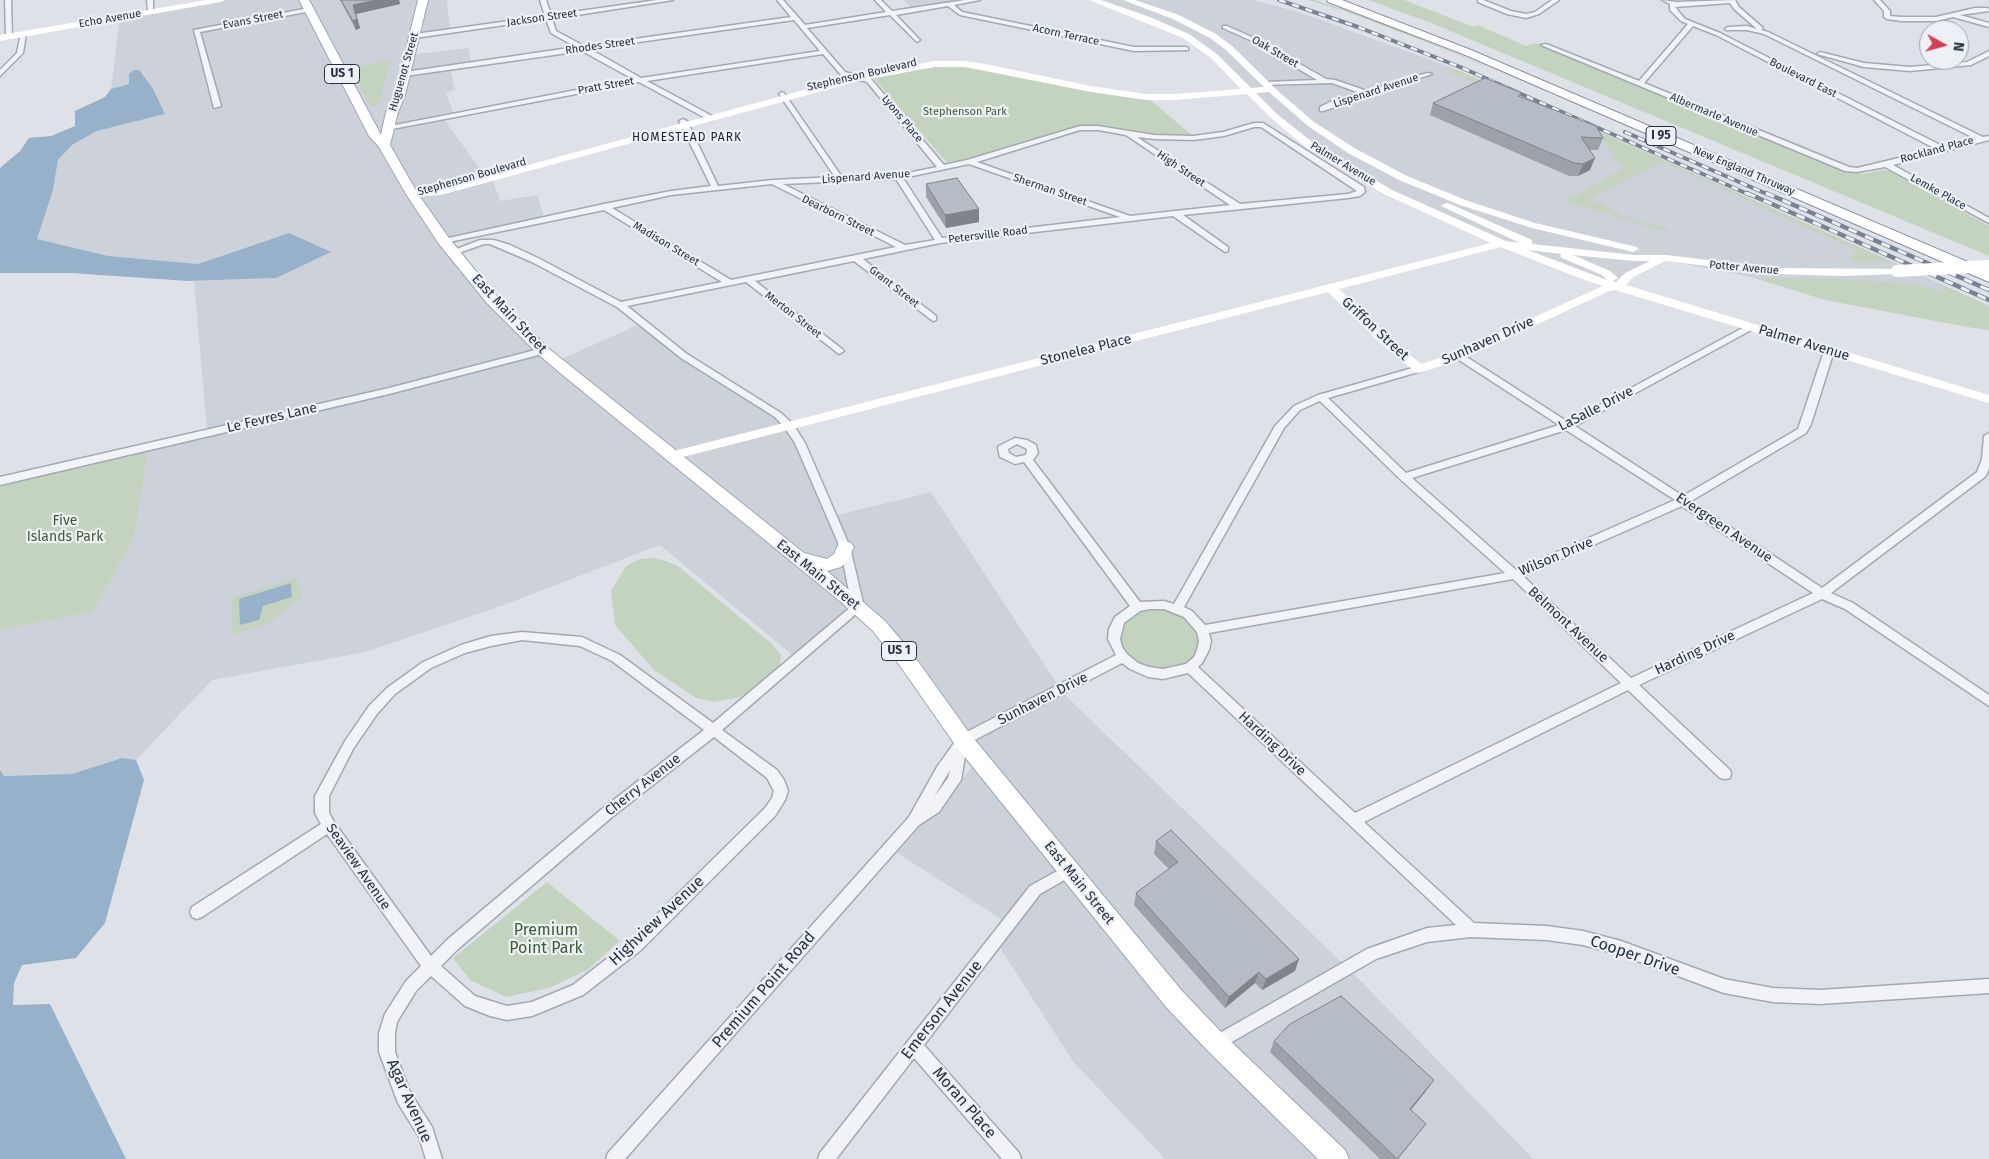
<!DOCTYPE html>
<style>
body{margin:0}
#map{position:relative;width:1989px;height:1159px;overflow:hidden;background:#dee2e8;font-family:"Fira Sans",sans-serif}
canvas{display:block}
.north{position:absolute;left:1919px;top:20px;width:50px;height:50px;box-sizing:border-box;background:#edf1f6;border:1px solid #9ea4ad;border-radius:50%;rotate:97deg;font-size:14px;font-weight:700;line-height:20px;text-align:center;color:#273040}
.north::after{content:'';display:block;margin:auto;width:18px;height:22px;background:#d43d57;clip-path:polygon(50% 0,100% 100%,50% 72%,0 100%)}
</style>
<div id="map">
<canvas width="1989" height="1159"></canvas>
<div class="north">N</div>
</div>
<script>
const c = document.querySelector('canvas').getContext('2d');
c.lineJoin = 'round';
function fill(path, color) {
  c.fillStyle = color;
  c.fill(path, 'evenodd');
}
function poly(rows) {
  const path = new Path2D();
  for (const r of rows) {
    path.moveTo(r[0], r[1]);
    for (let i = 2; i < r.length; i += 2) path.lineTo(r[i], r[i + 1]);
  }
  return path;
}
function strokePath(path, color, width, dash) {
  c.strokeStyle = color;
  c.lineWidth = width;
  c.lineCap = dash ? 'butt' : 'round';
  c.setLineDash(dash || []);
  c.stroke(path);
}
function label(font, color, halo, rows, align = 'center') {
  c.font = font + ' "Fira Sans",sans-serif';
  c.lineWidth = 4.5;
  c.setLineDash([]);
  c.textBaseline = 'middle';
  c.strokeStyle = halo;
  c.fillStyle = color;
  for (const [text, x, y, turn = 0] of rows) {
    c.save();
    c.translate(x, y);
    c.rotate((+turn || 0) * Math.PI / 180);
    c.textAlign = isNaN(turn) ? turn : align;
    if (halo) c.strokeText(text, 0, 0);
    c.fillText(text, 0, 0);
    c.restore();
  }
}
fill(poly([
 [217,0,447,0,450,29,413,34,408,55,468,48,472,64,450,67,455,90,446,93,454,114,442,117,481,170,493,181,500,201,537,195,544,217,447,239,553,363,642,323,671,350,774,415,785,425,798,445,829,517,931,492,1063,693,1364,984,1533,1159,1165,1159,1072,1060,997,943,1006,922,897,853,975,764,877,629,852,607,795,657,660,545,501,606,366,652,212,680,136,760,122,758,72,774,4,776,0,770,0,630,93,612,134,538,149,444,207,431,194,281,276,278,289,233,198,264,108,256,37,239,53,190,58,160,72,145,97,131,165,114,129,84,111,89,120,17],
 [904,0,960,0,911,8],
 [1089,0,1253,0,1302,13,1455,69,1893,262,1989,306,1989,324,1660,259,1614,285,1412,205,1310,147,1195,42,1145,19]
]), '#ccd1da');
fill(poly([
 [1308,0,1315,0,1374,20,1441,47,1512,78,1434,45,1347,12],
 [1368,0,1404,0,1474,27,1478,25,1526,46,1536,43,1851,173,1863,174,1883,170,1891,171,1989,226,1989,256,1431,23],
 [390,60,379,104,370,106,351,68],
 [965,66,1149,99,1193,136,1153,135,1087,126,1071,128,949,165,872,76,929,67],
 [1455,69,1592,128,1893,262,1856,263,1850,259,1857,250,1755,205,1756,204,1663,162,1590,198,1623,216,1667,229,1670,233,1571,203,1568,200,1568,195,1576,196,1622,169,1602,138,1534,106,1448,72],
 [1754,278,1837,279,1914,284,1950,294,1936,282,1989,306,1989,330,1967,327,1825,300],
 [149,444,134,538,93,612,0,630,0,478],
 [653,558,666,561,678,566,772,644,781,655,779,669,767,681,745,696,714,702,696,698,654,670,615,625,611,591,626,566,640,559],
 [298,578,301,598,267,624,232,635,232,597],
 [1155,608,1168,609,1180,614,1198,630,1201,640,1194,659,1185,666,1159,670,1146,667,1134,661,1125,652,1120,642,1120,632,1124,623,1132,615,1142,610],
 [547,882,620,941,587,970,549,988,506,997,470,980,453,958]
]), '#c4d3bf');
fill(poly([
 [134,70,139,70,152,87,165,114,97,131,72,145,58,160,53,190,37,239,108,256,198,264,289,233,331,252,276,278,188,281,71,273,0,273,0,168,20,151,29,138,51,136,75,126,75,111,105,97,111,89,129,84,129,74],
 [291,583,292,597,263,606,259,620,240,625,239,599],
 [122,758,136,760,144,780,105,923,76,958,22,965,14,983,13,1005,50,1004,126,1159,0,1159,0,770,4,776,72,774]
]), '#97b1ca');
const street = poly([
 [5,0,11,0,12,36,9,38,6,36,5,0],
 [147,0,153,0,153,13,148,12,147,0],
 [540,0,546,0,551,15,657,0,673,0,552,19,556,31,584,46,791,17,777,0,783,0,805,25,886,12,875,0,881,0,892,11,965,0,980,0,954,5,962,12,1134,47,1186,47,1188,48,1188,50,1134,51,960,15,948,6,896,15,919,39,920,40,917,42,890,15,807,28,845,72,871,79,944,165,967,160,1080,126,1098,126,1154,135,1193,136,1223,132,1254,123,1263,123,1364,187,1365,192,1360,196,1348,198,1183,215,1228,247,1228,251,1225,252,1173,216,940,243,863,259,936,316,936,320,933,321,854,261,755,281,842,349,844,351,839,354,746,282,627,306,687,354,781,413,793,424,805,443,850,547,864,607,722,730,777,770,784,780,788,791,785,800,775,816,641,950,583,995,532,1016,507,1020,490,1016,465,1006,431,976,416,991,397,1022,395,1033,395,1052,410,1092,432,1127,442,1159,426,1159,419,1137,398,1103,379,1052,379,1033,385,1014,406,981,421,966,327,834,202,917,197,919,192,917,190,912,192,907,321,824,315,813,315,796,345,741,369,706,387,688,423,662,461,645,491,636,522,632,582,637,620,655,713,723,852,606,840,547,795,443,785,428,775,417,681,358,617,307,532,262,490,244,484,244,453,255,449,252,480,240,494,240,510,245,538,258,621,302,722,282,604,210,444,243,440,241,444,239,604,204,671,191,711,186,679,121,683,119,687,121,718,186,773,180,835,177,779,94,782,92,784,93,842,177,898,175,937,167,867,82,841,75,823,54,647,81,712,116,712,120,709,120,639,82,387,130,386,128,390,126,633,79,582,51,405,76,402,74,405,72,576,47,551,33,546,19,415,38,412,36,415,34,545,16,540,0],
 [794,20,820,51,641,78,590,49,794,20],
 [1254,127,1261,127,1357,191,1348,194,1240,204,1137,137,1154,139,1193,140,1224,136,1254,127],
 [1080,130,1098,130,1126,135,1230,205,1130,216,977,162,1080,130],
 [969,164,1120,217,942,238,903,178,969,164],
 [896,179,935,240,905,245,783,184,896,179],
 [772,184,896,247,731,280,612,208,671,195,772,184],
 [522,640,580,646,612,661,704,730,602,809,448,939,431,956,334,822,329,813,329,796,353,749,377,714,395,694,431,668,465,653,491,646,522,640],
 [714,737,767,778,774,791,772,798,765,808,631,940,573,985,532,1002,507,1006,475,996,441,966,458,949,612,817,714,737],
 [1478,0,1483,0,1511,11,1526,14,1535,12,1552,0,1559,0,1539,14,1526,18,1507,14,1478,2,1478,0],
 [1662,0,1676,2,1735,0,1739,7,1762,27,1763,28,1761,30,1768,32,1983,137,1989,136,1989,140,1893,165,1989,218,1989,223,1885,167,1857,172,1845,171,1541,45,1546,44,1639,81,1688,24,1681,21,1670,10,1670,4,1662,0],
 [1730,3,1734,9,1757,29,1747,26,1728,27,1725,29,1726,30,1747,30,1764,34,1976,139,1944,147,1720,33,1685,19,1675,7,1730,3],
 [1693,26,1716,35,1936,149,1857,168,1849,167,1644,83,1693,26],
 [1874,0,1880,0,1890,11,1890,16,1901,17,1936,17,1975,8,1987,8,1989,9,1989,11,1960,15,1989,23,1989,27,1953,17,1936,21,1901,21,1887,19,1884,17,1884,11,1874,0],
 [309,8,311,9,311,11,200,32,221,106,214,108,194,30,309,8],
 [1223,26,1227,26,1256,39,1326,79,1335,80,1367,91,1427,73,1432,74,1323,111,1320,111,1320,107,1330,102,1360,93,1332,83,1264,85,1263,84,1266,82,1317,80,1252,41,1223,28,1223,26],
 [21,33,26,34,23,53,0,76,0,70,17,53,21,33],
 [1989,51,1989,56,1971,65,1910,71,1864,67,1817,54,1820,52,1864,63,1910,67,1967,62,1989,51],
 [1750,324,1753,325,1753,329,1575,426,1683,496,1798,429,1824,351,1829,348,1832,349,1834,351,1811,424,1806,433,1691,501,1822,588,1977,472,1982,459,1984,436,1989,433,1989,468,1986,476,1831,593,1853,603,1989,695,1989,706,1845,609,1822,599,1639,685,1730,770,1731,774,1730,778,1725,779,1720,778,1628,690,1364,822,1474,923,1547,926,1583,931,1621,941,1724,979,1773,988,1820,990,1989,979,1989,993,1820,1004,1773,1002,1724,993,1621,955,1583,945,1547,940,1471,937,1427,942,1376,959,1216,1051,1211,1048,1208,1043,1211,1038,1367,949,1427,928,1456,925,1188,673,1163,679,1148,677,1130,669,1122,663,967,744,961,780,939,812,919,825,625,1159,606,1159,608,1153,909,817,937,767,959,736,1116,655,1108,639,1109,629,1115,617,1130,606,1024,462,1015,464,1000,457,998,448,999,446,1015,438,1027,440,1036,445,1038,453,1033,460,1140,602,1164,601,1174,604,1275,426,1294,406,1318,395,1416,367,1422,367,1422,371,1328,398,1406,473,1559,425,1456,358,1456,354,1462,354,1568,422,1750,324],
 [1320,401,1400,479,1505,573,1205,625,1192,611,1184,607,1284,428,1300,410,1320,401],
 [1566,430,1675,500,1516,570,1412,478,1566,430],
 [1017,444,1027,449,1026,455,1016,457,1009,453,1008,449,1017,444],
 [1682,506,1813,593,1631,678,1523,576,1682,506],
 [1513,579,1621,683,1355,813,1198,667,1202,663,1209,650,1211,641,1209,633,1513,579],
 [1150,609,1164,609,1184,617,1197,632,1199,641,1197,650,1194,657,1186,664,1163,669,1149,667,1138,663,1127,654,1122,647,1120,639,1124,623,1140,611,1150,609],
 [950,770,948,778,934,797,947,775,950,770],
 [543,348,548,351,546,353,389,394,0,485,0,477,389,388,543,348],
 [1068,865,1073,867,1075,871,1073,875,1040,894,924,1045,1019,1153,1021,1159,1002,1159,914,1058,836,1159,818,1159,820,1153,1030,886,1068,865]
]);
const primary = poly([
 [299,0,309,0,381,135,386,112,395,95,418,0,428,0,405,95,398,112,390,145,418,194,449,238,497,297,548,348,804,553,827,559,834,554,839,543,845,541,851,543,854,547,847,561,841,567,827,571,885,621,912,653,970,734,1182,991,1224,1035,1345,1150,1349,1159,1318,1159,1208,1051,1166,1007,956,746,898,663,873,631,841,602,559,372,538,354,487,303,439,244,406,194,379,147,369,136,299,0]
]);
const highway = poly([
 [1327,0,1342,0,1471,50,1989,271,1989,282,1463,54,1328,2,1327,0]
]);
strokePath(street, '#a3a9b2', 3);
strokePath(primary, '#9da7b4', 2);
strokePath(highway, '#8590a0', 2);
fill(street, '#f1f3f6');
fill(poly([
 [207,0,225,0,221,2,0,41,0,35,207,0],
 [1089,0,1101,0,1150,17,1189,34,1217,54,1251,88,1264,87,1226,50,1210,38,1173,19,1123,0,1135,0,1179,15,1216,34,1232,46,1278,91,1314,122,1356,149,1407,176,1468,201,1535,223,1637,247,1639,249,1633,252,1532,228,1460,205,1399,180,1348,153,1308,126,1269,92,1256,93,1277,114,1316,145,1392,190,1506,241,1520,243,1441,206,1446,203,1450,204,1532,240,1532,244,1634,255,1666,255,1775,268,1901,269,1903,271,1897,274,1841,276,1775,274,1665,261,1633,277,1626,285,1989,395,1989,403,1615,290,1607,292,1463,359,1419,373,1415,372,1378,341,1328,292,671,460,666,459,664,456,666,453,1491,243,1384,194,1308,149,1271,118,1247,94,1175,100,1146,100,1091,92,965,67,934,67,859,81,441,195,412,197,407,194,412,191,437,190,855,76,934,61,965,61,985,64,1091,86,1146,94,1175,94,1241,89,1211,58,1183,38,1089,0],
 [1501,247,1579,278,1603,286,1455,353,1421,364,1386,335,1339,289,1501,247],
 [1528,250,1562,254,1560,256,1562,258,1602,275,1607,280,1528,250],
 [1573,255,1634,261,1650,261,1625,273,1616,282,1613,281,1618,278,1610,271,1573,255]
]), '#fff');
fill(primary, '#fff');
fill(highway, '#fff');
const railFar1 = poly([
 [1279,0,1358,27,1460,67,1750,195],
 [1625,132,1769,195]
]);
const rail = poly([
 [1747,193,1989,300],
 [1766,193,1989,290]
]);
strokePath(railFar1, '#778293', 4);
strokePath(rail, '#778293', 4.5);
strokePath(railFar1, '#edf1f6', 2.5, [7]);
strokePath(rail, '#edf1f6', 3, [9]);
strokePath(poly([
 [1897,271,1989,266]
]), '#fff', 12);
fill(poly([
 [340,0,399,0,400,4,356,14,360,28,356,30],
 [1521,97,1603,138,1598,150,1590,150,1590,170,1578,176,1569,176,1430,115,1433,103],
 [926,184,979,222,946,228,926,197],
 [1156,841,1295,971,1262,990,1255,983,1225,1008,1134,905,1136,893,1169,869,1154,854],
 [1274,1041,1426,1091,1411,1110,1426,1124,1398,1159,1380,1159,1270,1052]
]), '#9ca2a9');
fill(poly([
 [377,0,399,0,400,4,356,14,360,28,356,30,353,21,353,5],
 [1595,158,1590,170,1578,176,1583,164],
 [979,209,979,222,946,228,945,215],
 [1299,959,1295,971,1262,990,1266,979],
 [1259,972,1255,983,1225,1008,1229,997],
 [1434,1080,1426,1091,1403,1119,1410,1109]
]), '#7f848a');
const building = poly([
 [341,0,377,0,353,5,357,19,353,21,341,0],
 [1485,78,1522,93,1518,96,1596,126,1603,138,1581,137,1595,158,1583,164,1574,163,1433,103,1485,78],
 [957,178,979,209,945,215,926,184,957,178],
 [1171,830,1299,959,1266,979,1259,972,1229,997,1136,893,1178,862,1156,841,1171,830],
 [1341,996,1434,1080,1410,1109,1426,1124,1397,1159,1274,1041,1290,1024,1341,996]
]);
fill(building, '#b5bcc5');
strokePath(building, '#7f848a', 1);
label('11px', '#273040', '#edf1f6', [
 ["Jackson Street",542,18,-8],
 ["Echo Avenue",110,19,-10],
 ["Evans Street",253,20,-11],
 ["Acorn Terrace",1066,35,12],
 ["Rhodes Street",600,46,-8],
 ["Oak Street",1275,52,30],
 ["Huguenot Street",404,72,-74],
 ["Stephenson Boulevard",862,75,-13],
 ["Boulevard East",1803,78,27],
 ["Pratt Street",606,86,-10],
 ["Lispenard Avenue",1376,91,-18],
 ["Albermarle Avenue",1714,115,23],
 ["Lyons Place",902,119,50],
 ["Rockland Place",1937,150,-15],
 ["Palmer Avenue",1343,164,31],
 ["High Street",1181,169,34],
 ["New England Thruway",1744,171,23],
 ["Stephenson Boulevard",472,177,-16],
 ["Lispenard Avenue",866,177,-4],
 ["Sherman Street",1050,190,19],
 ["Lemke Place",1938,192,29],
 ["Dearborn Street",838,216,26],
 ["Petersville Road",988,235,-7],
 ["Madison Street",666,244,31],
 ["Potter Avenue",1744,268,5],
 ["Grant Street",894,287,38],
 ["Merton Street",793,315,38]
]);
label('11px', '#3c5c33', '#edf1f6', [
 ["Stephenson Park",965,112]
]);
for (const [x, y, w] of [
 [342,74,35],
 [1661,136,30],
 [899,651,35]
]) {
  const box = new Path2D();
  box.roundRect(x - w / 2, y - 9.5, w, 19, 4);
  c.fillStyle = '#edf1f6';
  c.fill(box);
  strokePath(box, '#273040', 1);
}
label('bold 12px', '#273040', null, [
 ["US 1",342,74],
 ["I 95",1661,136],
 ["US 1",899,651]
]);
c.letterSpacing = '1px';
label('12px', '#192130', '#edf1f6', [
 ["HOMESTEAD PARK",687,138]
]);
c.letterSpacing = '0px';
label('14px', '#273040', '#edf1f6', [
 ["East Main Street",509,314,47],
 ["Griffon Street",1375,329,43],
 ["Sunhaven Drive",1488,341,-24],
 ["Palmer Avenue",1804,343,17],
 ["Stonelea Place",1086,350,-14],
 ["LaSalle Drive",1596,409,-27],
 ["Le Fevres Lane",272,418,-13],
 ["Evergreen Avenue",1724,528,34],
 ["Wilson Drive",1556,557,-23],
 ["East Main Street",818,575,39],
 ["Belmont Avenue",1568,625,43],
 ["Harding Drive",1695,653,-25],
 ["Sunhaven Drive",1043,699,-27],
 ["Harding Drive",1272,744,43],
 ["Cherry Avenue",643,785,-38],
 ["Seaview Avenue",358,867,55],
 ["East Main Street",1079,883,51]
]);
label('14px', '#3c5c33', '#edf1f6', [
 ["Five",65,521],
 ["Islands Park",65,537]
]);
label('16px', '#273040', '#edf1f6', [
 ["Highview Avenue",657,921,-43],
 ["Cooper Drive",1635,956,19],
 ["Premium Point Road",764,990,-49],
 ["Emerson Avenue",942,1010,-52],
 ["Agar Avenue",409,1101,66],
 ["Moran Place",964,1103,49]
]);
label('16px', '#3c5c33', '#edf1f6', [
 ["Premium",546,931],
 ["Point Park",546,949]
]);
</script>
